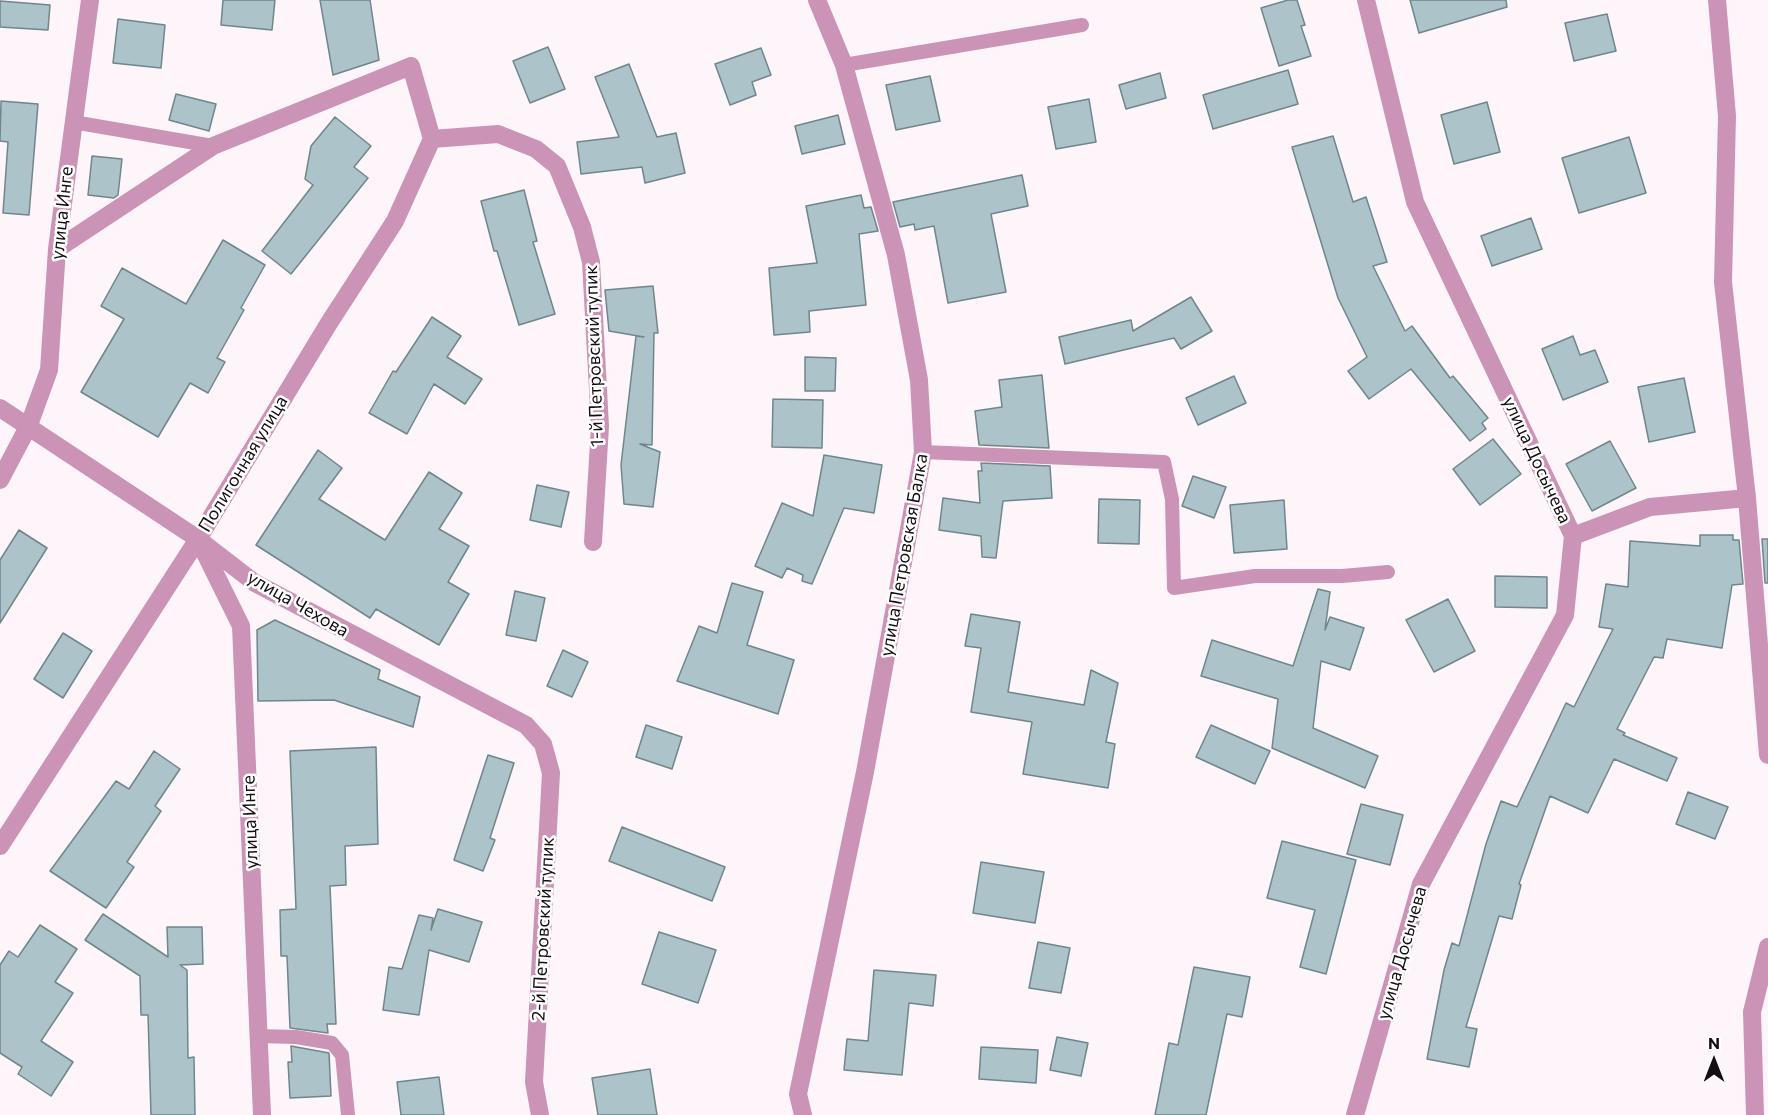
<!DOCTYPE html>
<meta charset="utf-8">
<style>
body{margin:0}
#map{position:relative;width:1768px;height:1115px;overflow:hidden;background:#fef5fa;font-family:Commissioner,sans-serif}
canvas{display:block}
.north{position:absolute;left:1684px;top:1031px;width:60px;height:60px;-webkit-text-stroke:4px #fff;paint-order:stroke;rotate:0deg;font-size:16px;font-weight:700;line-height:24px;text-align:center;color:#140d11}
.north::after{content:'';display:block;margin:auto;width:21px;height:27px;background:#140d11;clip-path:polygon(50% 0,100% 100%,50% 72%,0 100%)}
</style>
<div id="map">
<canvas width="1768" height="1115"></canvas>
<div class="north">N</div>
</div>
<script>
const c = document.querySelector('canvas').getContext('2d');
c.lineJoin = 'round';
function fill(path, color) {
  c.fillStyle = color;
  c.fill(path, 'evenodd');
}
function poly(rows) {
  const path = new Path2D();
  for (const r of rows) {
    path.moveTo(r[0], r[1]);
    for (let i = 2; i < r.length; i += 2) path.lineTo(r[i], r[i + 1]);
  }
  return path;
}
function strokePath(path, color, width, dash) {
  c.strokeStyle = color;
  c.lineWidth = width;
  c.lineCap = dash ? 'butt' : 'round';
  c.setLineDash(dash || []);
  c.stroke(path);
}
function label(font, color, halo, rows, align = 'center') {
  c.font = font + ' Commissioner,sans-serif';
  c.lineWidth = 5;
  c.setLineDash([]);
  c.textBaseline = 'middle';
  c.strokeStyle = halo;
  c.fillStyle = color;
  for (const [text, x, y, turn = 0] of rows) {
    c.save();
    c.translate(x, y);
    c.rotate((+turn || 0) * Math.PI / 180);
    c.textAlign = isNaN(turn) ? turn : align;
    if (halo) c.strokeText(text, 0, 0);
    c.fillText(text, 0, 0);
    c.restore();
  }
}
const building = poly([
 [223,0,275,0,272,30,221,25,223,0],
 [320,0,370,0,379,60,333,75,320,0],
 [1288,0,1297,0,1305,25,1301,26,1311,56,1279,66,1261,8,1288,0],
 [1410,0,1506,0,1507,7,1419,33,1410,0],
 [0,1,50,5,48,30,0,27,0,1],
 [1607,14,1616,51,1574,61,1565,23,1607,14],
 [118,19,165,25,161,68,113,63,118,19],
 [548,47,565,89,530,103,513,61,548,47],
 [761,48,771,75,752,82,756,95,730,105,715,64,761,48],
 [629,64,657,137,676,133,685,173,645,183,642,167,581,174,577,142,619,137,595,77,629,64],
 [1288,70,1298,104,1213,129,1203,95,1288,70],
 [1160,73,1166,98,1126,109,1119,85,1160,73],
 [930,76,940,121,896,130,886,85,930,76],
 [176,94,216,104,209,131,169,120,176,94],
 [1089,99,1096,142,1056,149,1048,107,1089,99],
 [1,101,38,104,29,215,3,213,8,142,0,141,1,101],
 [1487,102,1500,152,1454,164,1441,115,1487,102],
 [838,115,845,144,802,154,795,126,838,115],
 [335,117,371,146,354,167,368,178,291,274,262,251,313,185,305,179,311,146,335,117],
 [1333,136,1353,202,1366,197,1387,262,1373,266,1405,331,1412,326,1450,378,1453,376,1488,418,1482,423,1486,429,1470,441,1411,369,1369,399,1348,371,1367,357,1338,298,1292,147,1333,136],
 [1629,137,1646,193,1579,213,1562,158,1629,137],
 [92,156,122,159,118,195,114,198,88,195,92,156],
 [1022,175,1028,206,991,214,1006,292,948,303,934,226,915,230,914,224,900,227,893,202,1022,175],
 [524,190,537,241,533,242,555,314,519,325,497,251,494,251,481,201,524,190],
 [861,195,864,208,871,207,878,231,859,234,866,305,809,311,810,332,774,335,769,268,817,263,806,206,861,195],
 [1531,218,1542,249,1492,266,1481,236,1531,218],
 [223,240,265,265,241,308,244,310,217,358,225,362,208,393,190,383,158,437,81,392,124,319,101,306,122,268,186,304,223,240],
 [653,286,658,333,654,333,652,445,640,444,660,452,653,507,624,504,621,465,636,336,644,337,609,331,605,290,653,286],
 [1191,297,1212,331,1181,349,1174,338,1065,364,1059,337,1131,320,1133,331,1191,297],
 [432,317,461,336,447,357,482,379,465,404,434,384,407,434,369,413,393,371,396,372,432,317],
 [1573,336,1580,355,1595,350,1608,382,1563,400,1542,349,1573,336],
 [805,357,836,358,835,391,805,391,805,357],
 [1042,375,1049,448,979,445,975,411,1002,407,999,380,1042,375],
 [1234,376,1246,403,1198,425,1186,398,1234,376],
 [1684,378,1695,432,1649,442,1638,387,1684,378],
 [773,399,823,400,822,448,772,447,773,399],
 [1493,439,1521,474,1480,505,1453,469,1493,439],
 [1610,441,1636,488,1592,511,1566,464,1610,441],
 [318,450,342,468,319,499,385,540,429,472,462,493,439,529,469,546,448,582,469,594,439,645,376,609,370,618,256,545,318,450],
 [824,455,882,465,874,513,844,508,812,584,802,581,803,575,787,568,782,578,755,566,782,503,813,516,824,455],
 [981,463,1050,466,1052,498,1003,501,996,558,982,557,981,536,939,530,943,498,980,503,978,471,982,471,981,463],
 [1193,476,1226,487,1214,518,1182,506,1193,476],
 [537,485,569,492,561,527,530,520,537,485],
 [1099,499,1140,500,1139,544,1098,543,1099,499],
 [1284,500,1287,549,1234,553,1230,505,1284,500],
 [19,530,47,548,0,623,0,560,19,530],
 [1700,535,1733,535,1733,540,1739,540,1743,584,1732,585,1722,648,1667,639,1663,658,1654,657,1617,729,1625,733,1623,735,1677,758,1667,781,1614,759,1588,813,1550,796,1519,884,1521,885,1512,919,1499,916,1466,1027,1477,1029,1469,1067,1427,1059,1444,970,1452,943,1459,946,1486,844,1501,801,1517,807,1566,703,1574,707,1613,629,1599,627,1606,584,1628,587,1630,541,1700,546,1700,535],
 [1762,539,1768,539,1768,583,1765,583,1762,539],
 [1495,576,1547,577,1547,608,1495,607,1495,576],
 [732,583,763,592,747,645,794,660,778,714,677,681,699,626,717,633,732,583],
 [1318,589,1330,592,1325,630,1330,617,1364,628,1350,670,1321,661,1313,728,1378,756,1365,788,1272,748,1278,699,1201,676,1212,640,1293,666,1318,589],
 [515,591,545,598,536,641,506,635,515,591],
 [1448,599,1475,651,1434,672,1406,620,1448,599],
 [971,614,1020,622,1008,692,1084,705,1091,670,1118,683,1106,742,1115,744,1108,788,1023,774,1032,722,971,712,981,648,965,646,971,614],
 [275,620,380,670,378,679,420,697,413,727,334,700,258,701,257,630,275,620],
 [63,633,92,651,63,698,34,679,63,633],
 [563,650,588,662,572,697,547,686,563,650],
 [646,725,682,737,672,769,636,757,646,725],
 [1211,725,1270,751,1255,784,1196,757,1211,725],
 [376,747,378,844,345,846,346,885,330,886,336,1024,327,1024,328,1033,290,1028,287,956,281,956,280,910,296,909,290,751,376,747],
 [154,751,180,769,155,806,161,811,127,862,134,867,106,908,50,871,116,781,129,789,154,751],
 [488,755,514,763,490,838,495,840,483,871,454,860,488,755],
 [1688,792,1728,807,1715,839,1676,824,1688,792],
 [1361,804,1403,815,1390,865,1347,854,1361,804],
 [622,827,725,867,712,901,609,861,622,827],
 [1282,841,1356,860,1326,974,1300,967,1315,910,1267,898,1282,841],
 [981,862,1044,872,1035,923,973,913,981,862],
 [438,909,482,922,469,962,429,950,419,1015,383,1010,389,967,402,969,419,915,433,918,431,930,438,909],
 [103,914,168,957,167,927,202,927,203,964,180,965,187,970,188,1058,194,1057,195,1115,151,1115,148,1015,141,1015,140,976,85,940,103,914],
 [40,925,77,949,55,982,73,993,41,1041,73,1062,51,1096,18,1074,22,1067,0,1053,0,965,9,951,18,957,40,925],
 [659,932,716,950,698,1003,642,984,659,932],
 [1038,942,1070,948,1061,993,1029,988,1038,942],
 [1194,967,1250,977,1242,1017,1227,1014,1206,1115,1155,1115,1169,1043,1178,1045,1194,967],
 [874,970,936,975,933,1006,909,1003,902,1075,844,1070,847,1039,868,1041,874,970],
 [1057,1037,1088,1043,1081,1076,1050,1070,1057,1037],
 [291,1046,329,1053,331,1096,290,1098,288,1062,292,1062,291,1046],
 [981,1047,1038,1050,1036,1083,979,1079,981,1047],
 [650,1069,657,1115,598,1115,592,1078,650,1069],
 [439,1077,444,1115,401,1115,397,1082,439,1077]
]);
fill(building, '#abc3c9');
strokePath(building, '#6f868b', 1.5);
strokePath(poly([
 [844,65,1082,25],
 [73,122,213,146],
 [923,452,1164,462,1172,499,1174,588,1255,576,1342,576,1388,572],
 [258,1036,296,1037,332,1043,342,1055,348,1115]
]), '#cb93b5', 14);
strokePath(poly([
 [1717,0,1727,116,1723,282,1747,498,1768,755],
 [432,139,498,134,536,149,557,166,582,227,591,262,600,426,593,542],
 [0,408,198,539,255,583,526,725,543,744,551,773,534,1082,540,1115],
 [0,480,29,425,49,370,57,249,90,0],
 [1573,536,1650,507,1747,498],
 [200,543,241,626,262,1115],
 [0,846,198,539,329,323,395,221,432,139,411,66,213,146,57,249],
 [803,1115,798,1094,865,772,923,452,919,380,896,255,844,65,817,0],
 [1355,1115,1421,884,1565,615,1573,536,1415,202,1366,0],
 [1755,1115,1752,1012,1768,947]
]), '#cb93b5', 18);
label('18px', '#140d11', '#fff', [
 ["улица Инге",62,213,-84],
 ["1-й Петровский тупик",594,356,-92],
 ["улица Досычева",1537,460,65],
 ["Полигонная улица",243,464,-59],
 ["улица Петровская Балка",904,555,-80],
 ["улица Чехова",298,604,30],
 ["улица Инге",250,822,-92],
 ["2-й Петровский тупик",543,929,-87],
 ["улица Досычева",1402,953,-74]
]);
</script>
